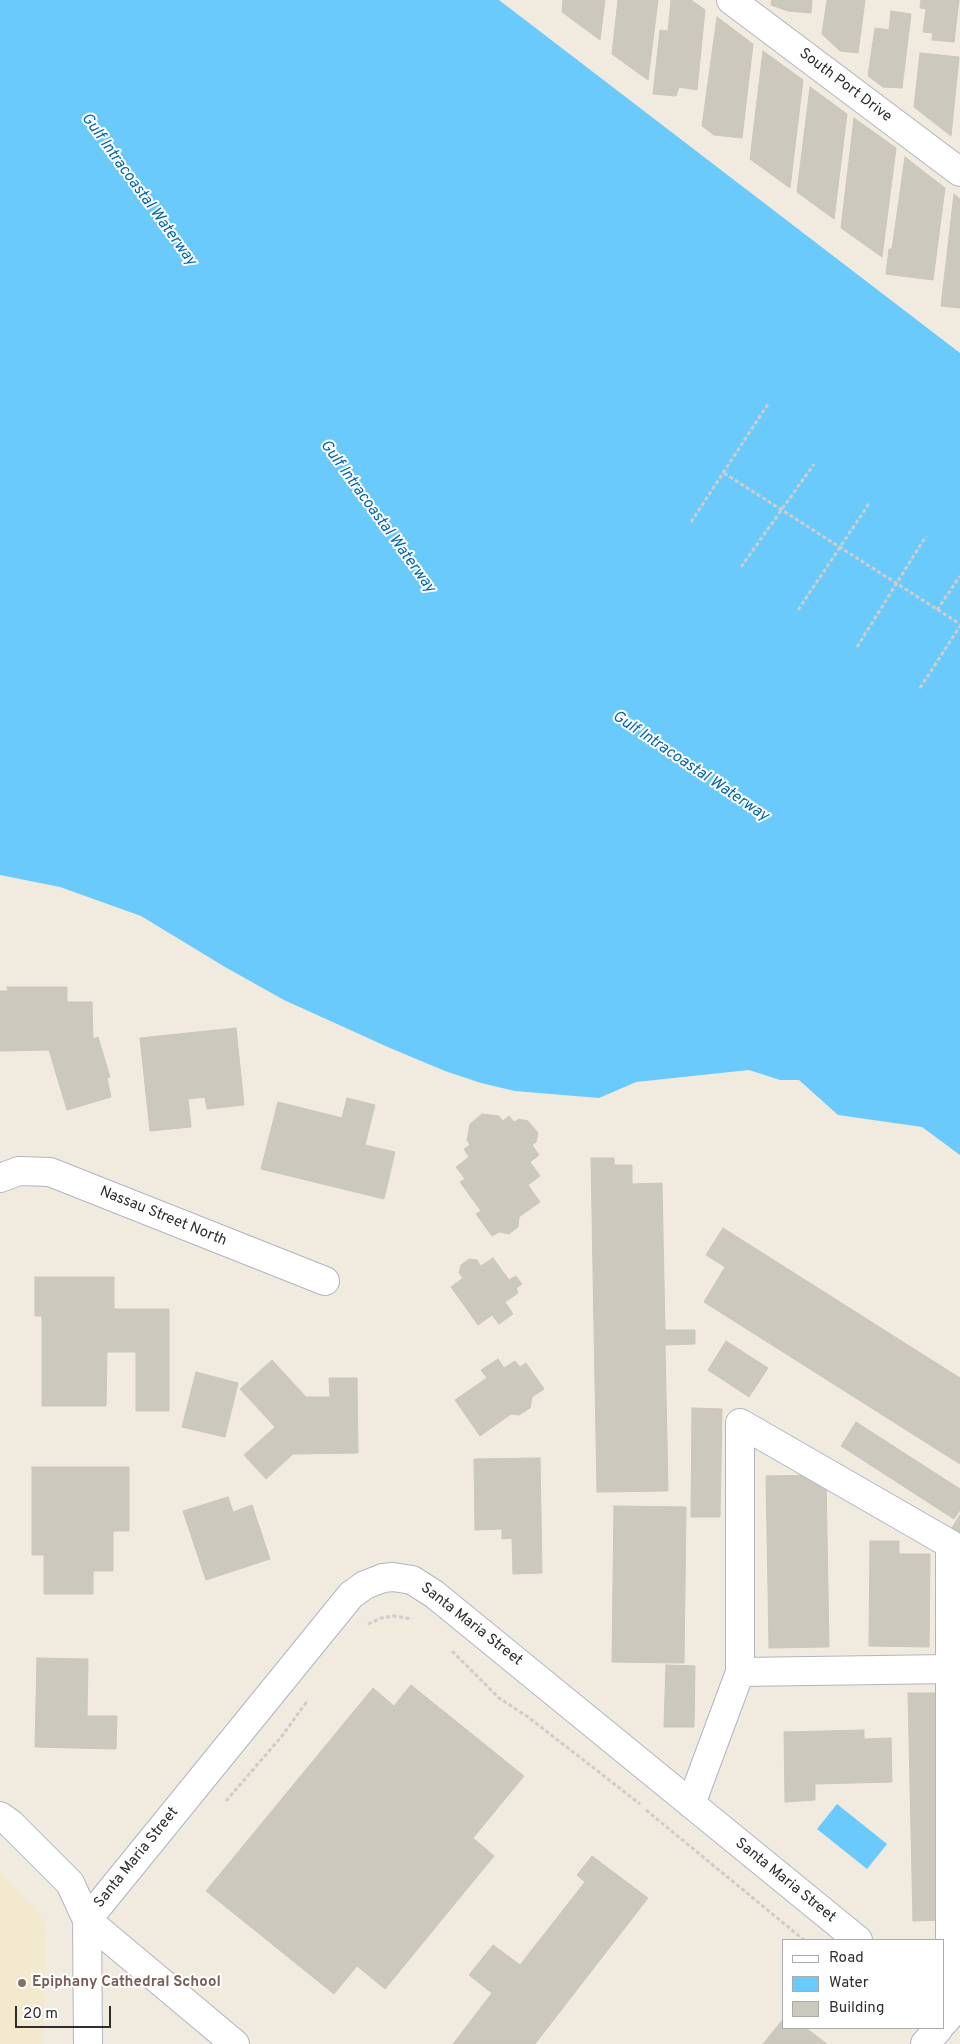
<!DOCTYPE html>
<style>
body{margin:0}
#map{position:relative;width:960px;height:2044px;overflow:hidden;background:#f0eadf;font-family:Overpass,sans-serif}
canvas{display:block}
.legend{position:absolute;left:782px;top:1939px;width:162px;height:90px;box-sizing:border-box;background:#fff;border:1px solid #ababab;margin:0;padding:6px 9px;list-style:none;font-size:15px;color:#2e2e2e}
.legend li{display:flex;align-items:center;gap:10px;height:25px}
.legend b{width:25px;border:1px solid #ababab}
.scale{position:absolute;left:15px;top:2006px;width:96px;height:22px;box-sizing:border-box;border:2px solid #2e2e2e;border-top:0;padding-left:6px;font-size:15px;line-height:18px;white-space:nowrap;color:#2e2e2e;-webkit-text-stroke:4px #fff;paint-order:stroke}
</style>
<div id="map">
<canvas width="960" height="2044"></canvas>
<ul class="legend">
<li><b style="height:6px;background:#fff"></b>Road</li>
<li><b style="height:14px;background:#6acafb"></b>Water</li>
<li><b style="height:14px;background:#cbc8be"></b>Building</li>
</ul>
<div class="scale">20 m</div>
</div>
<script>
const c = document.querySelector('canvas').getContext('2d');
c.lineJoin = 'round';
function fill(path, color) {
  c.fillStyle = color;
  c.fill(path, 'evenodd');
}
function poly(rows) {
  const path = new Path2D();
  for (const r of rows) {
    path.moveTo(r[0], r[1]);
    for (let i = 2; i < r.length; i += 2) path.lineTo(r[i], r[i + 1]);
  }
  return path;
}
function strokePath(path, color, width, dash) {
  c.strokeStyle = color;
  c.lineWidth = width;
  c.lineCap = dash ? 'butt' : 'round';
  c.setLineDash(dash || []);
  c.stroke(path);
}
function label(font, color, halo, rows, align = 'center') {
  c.font = font + ' Overpass,sans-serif';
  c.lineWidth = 4;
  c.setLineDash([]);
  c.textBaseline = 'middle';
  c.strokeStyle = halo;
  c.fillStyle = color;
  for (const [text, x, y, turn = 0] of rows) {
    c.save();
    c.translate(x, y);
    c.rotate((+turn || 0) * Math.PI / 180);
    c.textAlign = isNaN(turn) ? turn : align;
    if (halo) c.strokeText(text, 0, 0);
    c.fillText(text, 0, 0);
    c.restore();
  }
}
fill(poly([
 [0,1872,46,1922,44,2044,0,2044]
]), '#f3e9ce');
fill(poly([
 [0,0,499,0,960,353,960,1155,922,1127,838,1115,799,1080,780,1080,749,1070,636,1082,599,1098,515,1091,481,1083,445,1071,390,1048,284,1000,225,967,141,916,60,887,0,875],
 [837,1804,887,1844,867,1869,817,1829]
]), '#6acafb');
const building = poly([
 [563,0,605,0,600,40,562,12,563,0],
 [618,0,658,0,648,80,612,54,618,0],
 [671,0,691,0,705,10,697,90,679,87,676,96,653,94,660,30,668,31,671,0],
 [772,0,812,0,811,13,788,11,771,5,772,0],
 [827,0,865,0,858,53,840,51,822,34,827,0],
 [921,0,959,0,954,42,932,40,933,33,923,32,926,9,920,8,921,0],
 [891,11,911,14,902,88,883,87,868,76,875,28,889,30,891,11],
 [717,17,753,44,742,138,714,135,702,126,717,17],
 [763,51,803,80,790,188,750,159,763,51],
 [920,53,959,57,951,136,914,107,920,53],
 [810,87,847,114,834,219,797,192,810,87],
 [854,118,896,148,882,257,841,228,854,118],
 [905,157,945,188,933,280,886,274,889,249,892,249,905,157],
 [954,194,960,199,960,308,941,306,954,194],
 [7,987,67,987,67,1002,92,1002,93,1039,98,1037,110,1077,107,1078,111,1097,67,1110,49,1050,0,1051,0,991,8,991,7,987],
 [236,1028,244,1105,207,1109,205,1097,188,1099,191,1127,150,1131,140,1038,236,1028],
 [347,1098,375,1105,365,1145,395,1152,384,1199,261,1169,278,1102,342,1118,347,1098],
 [482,1114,499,1116,503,1121,509,1116,514,1122,519,1119,528,1121,538,1133,536,1142,532,1145,539,1155,530,1162,540,1176,528,1185,540,1202,519,1217,518,1227,509,1234,499,1232,492,1236,476,1214,481,1211,460,1182,465,1179,456,1167,469,1157,464,1149,470,1145,467,1140,470,1124,482,1114],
 [591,1158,614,1158,614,1165,632,1165,632,1184,662,1183,665,1330,695,1330,695,1344,665,1345,668,1491,597,1492,591,1158],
 [723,1228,960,1378,960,1464,704,1302,725,1267,706,1255,723,1228],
 [493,1258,509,1280,516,1276,522,1284,516,1288,518,1293,505,1302,513,1314,499,1324,492,1315,478,1325,451,1287,463,1278,459,1273,461,1265,469,1259,477,1260,481,1266,493,1258],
 [35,1277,114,1277,114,1309,169,1309,169,1411,136,1411,136,1352,107,1352,106,1406,42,1406,42,1316,35,1316,35,1277],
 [726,1341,768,1368,749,1397,708,1370,726,1341],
 [498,1359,504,1368,515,1361,520,1367,526,1363,544,1389,532,1397,530,1408,519,1415,511,1414,480,1436,455,1400,487,1378,481,1370,498,1359],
 [272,1360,306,1397,330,1397,329,1378,357,1378,358,1453,293,1454,266,1479,244,1455,275,1427,240,1389,272,1360],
 [196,1372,238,1383,225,1437,182,1427,196,1372],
 [692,1408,722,1409,720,1517,691,1517,692,1408],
 [856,1422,960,1489,960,1510,954,1519,841,1446,856,1422],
 [540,1458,542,1573,513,1574,512,1538,502,1539,502,1529,475,1530,474,1459,540,1458],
 [32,1467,129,1467,129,1531,113,1531,113,1571,93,1571,93,1594,44,1594,44,1555,32,1555,32,1467],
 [826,1475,829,1647,769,1648,766,1476,826,1475],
 [228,1497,233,1512,252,1505,270,1559,206,1580,183,1511,228,1497],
 [614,1506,686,1507,684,1663,612,1662,614,1506],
 [960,1515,960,1535,951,1529,960,1515],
 [870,1541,899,1541,899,1554,930,1554,929,1647,869,1646,870,1541],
 [37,1658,88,1659,87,1716,117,1716,116,1749,35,1747,37,1658],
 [666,1665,695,1666,694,1727,664,1727,666,1665],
 [411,1685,524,1776,473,1838,494,1856,385,1989,357,1966,334,1994,206,1891,373,1688,394,1706,411,1685],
 [908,1693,938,1693,942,1920,913,1921,908,1693],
 [864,1730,864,1739,891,1738,892,1782,815,1784,815,1800,785,1802,784,1732,864,1730],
 [592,1856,648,1898,535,2044,453,2044,492,1993,469,1975,493,1945,520,1965,585,1882,577,1875,592,1856],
 [784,2018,784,2028,806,2028,827,2044,763,2044,784,2018]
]);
fill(building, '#cbc8be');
strokePath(building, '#ccc7b8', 1);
const minor = poly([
 [731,0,960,172],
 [0,1178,19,1171,50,1172,325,1281],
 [740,1672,950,1669],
 [691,1804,740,1672,740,1423,950,1544,950,2015,944,2022],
 [0,1816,11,1824,70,1883,87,1920,235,2044],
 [87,1920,351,1595,365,1585,383,1578,393,1577,412,1580,434,1594,858,1940],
 [87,1920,88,2044],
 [925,2044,939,2028]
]);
strokePath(minor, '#b3b4c2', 30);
strokePath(poly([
 [724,473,960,624],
 [691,522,768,404],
 [741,567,814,464],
 [798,610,870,502],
 [937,610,960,576],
 [857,647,926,536],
 [920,688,960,626],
 [368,1624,381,1618,394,1616,412,1619],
 [452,1651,499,1698,528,1717,640,1804],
 [226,1801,282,1736,308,1700],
 [646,1810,804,1940]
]), '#cdcdcd', 3, [4, 2.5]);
strokePath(minor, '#fff', 28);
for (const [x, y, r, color] of [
 [22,1983,5,"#8d6e63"]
]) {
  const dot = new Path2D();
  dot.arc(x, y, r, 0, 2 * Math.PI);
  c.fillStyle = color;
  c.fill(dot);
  strokePath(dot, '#fff', 2);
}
label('15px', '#2e2e2e', '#fff', [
 ["South Port Drive",845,86,37],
 ["Nassau Street North",163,1217,22],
 ["Santa Maria Street",471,1625,38],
 ["Santa Maria Street",137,1858,-51],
 ["Santa Maria Street",785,1881,39]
]);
label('bold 15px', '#785e54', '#fff', [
 ["Epiphany Cathedral School",32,1983]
], 'left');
label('italic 16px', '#0067af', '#fff', [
 ["Gulf Intracoastal Waterway",138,190,54],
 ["Gulf Intracoastal Waterway",377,517,54],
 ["Gulf Intracoastal Waterway",690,767,34]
]);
</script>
